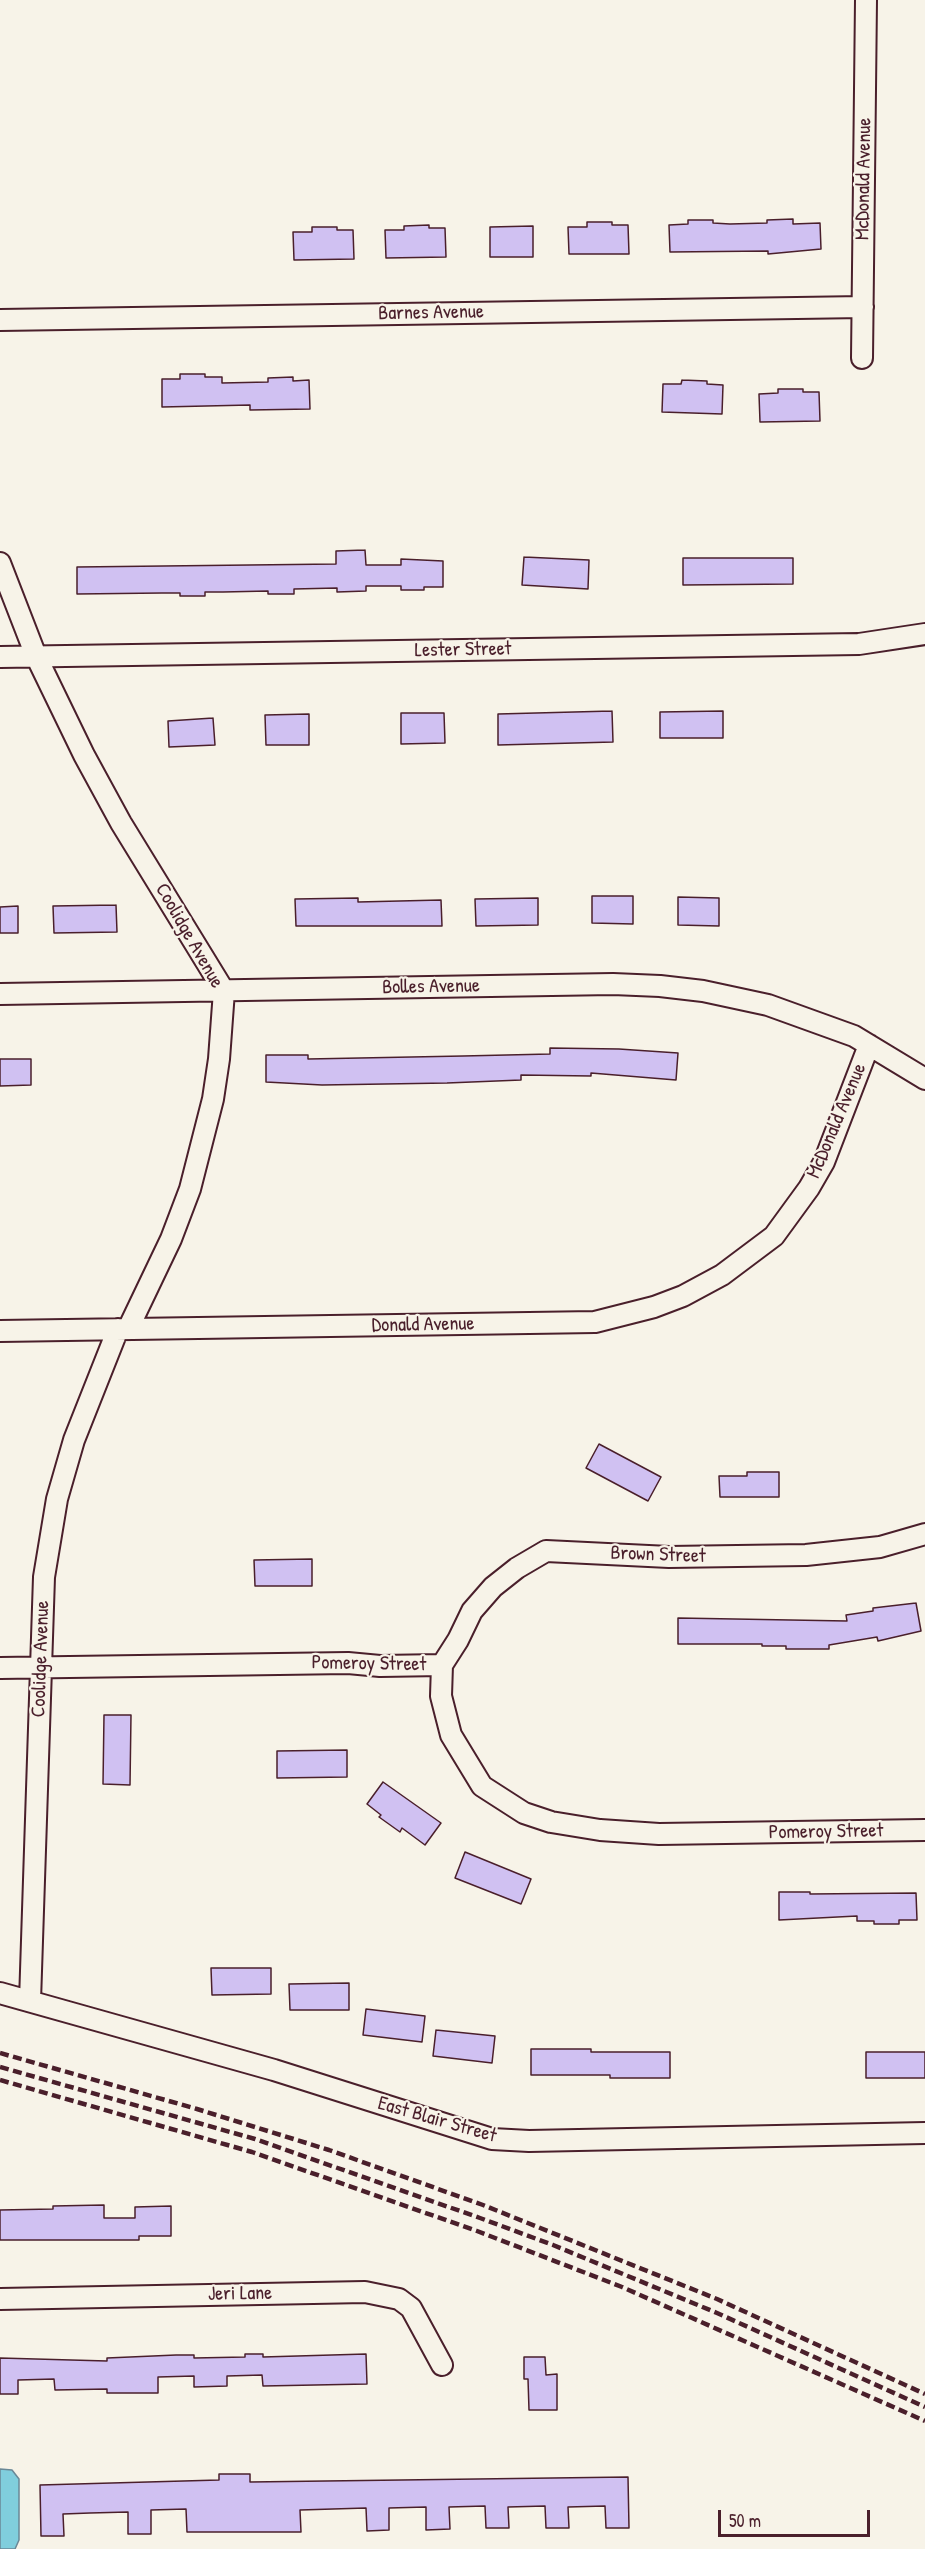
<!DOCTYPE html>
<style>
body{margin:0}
#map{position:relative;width:925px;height:2549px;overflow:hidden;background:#f7f3e8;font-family:"Patrick Hand",sans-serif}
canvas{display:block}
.scale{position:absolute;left:718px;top:2510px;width:152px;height:27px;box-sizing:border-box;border:3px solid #4a1f2b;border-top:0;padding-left:8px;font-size:18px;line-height:21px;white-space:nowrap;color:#4a1f2b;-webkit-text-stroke:4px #f7f3e8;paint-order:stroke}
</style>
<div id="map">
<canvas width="925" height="2549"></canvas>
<div class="scale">50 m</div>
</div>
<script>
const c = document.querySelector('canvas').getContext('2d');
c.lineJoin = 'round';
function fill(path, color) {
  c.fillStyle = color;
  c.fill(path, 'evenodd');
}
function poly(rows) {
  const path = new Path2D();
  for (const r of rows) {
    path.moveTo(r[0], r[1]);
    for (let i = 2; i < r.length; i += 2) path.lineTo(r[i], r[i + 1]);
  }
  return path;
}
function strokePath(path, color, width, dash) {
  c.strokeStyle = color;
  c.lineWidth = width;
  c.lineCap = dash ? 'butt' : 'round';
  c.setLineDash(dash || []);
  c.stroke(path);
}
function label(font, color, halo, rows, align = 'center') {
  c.font = font + ' "Patrick Hand",sans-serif';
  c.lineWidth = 4.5;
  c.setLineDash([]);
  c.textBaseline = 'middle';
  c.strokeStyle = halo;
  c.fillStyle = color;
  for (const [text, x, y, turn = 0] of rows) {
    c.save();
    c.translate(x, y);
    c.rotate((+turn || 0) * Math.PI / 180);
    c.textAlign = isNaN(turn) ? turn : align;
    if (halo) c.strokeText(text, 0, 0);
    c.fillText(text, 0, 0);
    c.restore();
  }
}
const water = poly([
 [0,2469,12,2470,19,2479,19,2540,15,2549,0,2549,0,2469]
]);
fill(water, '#80cedd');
strokePath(water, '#6a8896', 1.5);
const building = poly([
 [793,219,793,224,820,223,821,249,768,254,768,251,670,252,669,225,688,224,688,220,713,220,713,223,730,224,767,223,767,220,793,219],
 [587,222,612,222,612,225,628,225,629,254,569,254,568,227,587,227,587,222],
 [429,225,429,228,445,228,446,257,386,258,385,230,404,230,404,226,429,225],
 [533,226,533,257,490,257,490,227,533,226],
 [312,227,337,227,337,230,353,230,354,259,294,260,293,232,312,232,312,227],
 [180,374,205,374,205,377,222,377,222,383,268,382,268,378,293,377,293,381,309,380,310,409,250,410,250,405,162,407,162,379,180,379,180,374],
 [682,380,707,381,707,384,723,385,722,414,662,412,663,384,681,384,682,380],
 [778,389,803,389,803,392,819,392,820,421,760,422,759,394,778,393,778,389],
 [365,550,366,565,401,565,401,559,443,561,443,587,424,587,424,590,401,590,401,586,366,586,366,591,337,592,337,588,294,589,294,594,268,594,268,591,223,592,205,592,205,596,180,596,180,593,162,593,77,594,77,567,336,564,336,551,365,550],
 [524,557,589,560,588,589,522,585,524,557],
 [683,558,793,558,793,584,683,585,683,558],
 [612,711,613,742,498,745,498,714,612,711],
 [723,711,723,738,660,738,660,712,723,711],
 [401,713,444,713,445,743,401,744,401,713],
 [309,714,309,745,266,745,265,715,309,714],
 [213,718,215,745,169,747,168,721,213,718],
 [592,896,633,896,633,924,592,923,592,896],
 [678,897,719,898,719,926,678,925,678,897],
 [358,898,358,902,441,900,442,926,296,926,295,899,358,898],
 [538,898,538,925,476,926,475,899,538,898],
 [116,905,117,932,54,933,53,906,116,905],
 [18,906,18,933,0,933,0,907,18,906],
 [550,1048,619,1049,678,1053,676,1080,591,1073,591,1076,521,1075,521,1080,447,1083,322,1085,266,1082,266,1055,308,1055,308,1059,463,1056,550,1054,550,1048],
 [0,1059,31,1059,31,1085,0,1086,0,1059],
 [599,1444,661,1477,648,1501,586,1468,599,1444],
 [747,1472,779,1472,779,1497,720,1497,719,1476,747,1476,747,1472],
 [312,1559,312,1586,255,1586,254,1560,312,1559],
 [916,1603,921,1631,878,1641,877,1637,829,1645,829,1649,786,1649,786,1646,762,1646,762,1644,678,1644,678,1618,847,1621,846,1615,873,1611,873,1608,916,1603],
 [104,1715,131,1715,130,1785,103,1784,104,1715],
 [347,1750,347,1777,277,1778,277,1751,347,1750],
 [383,1782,441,1823,425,1845,402,1828,400,1832,379,1817,381,1815,367,1804,383,1782],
 [465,1852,531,1879,521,1904,455,1878,465,1852],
 [779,1892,810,1892,810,1894,916,1893,917,1920,899,1920,899,1924,874,1924,874,1921,857,1921,857,1916,779,1920,779,1892],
 [211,1968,271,1968,271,1994,212,1995,211,1968],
 [349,1983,349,2010,290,2010,289,1984,349,1983],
 [366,2009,425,2016,422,2042,363,2035,366,2009],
 [436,2030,495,2036,492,2063,433,2056,436,2030],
 [531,2049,591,2049,591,2052,670,2052,670,2078,610,2078,610,2075,531,2075,531,2049],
 [866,2052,925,2052,925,2078,866,2078,866,2052],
 [104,2205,104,2218,135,2218,135,2207,171,2206,171,2236,139,2236,139,2240,0,2240,0,2210,53,2209,53,2206,104,2205],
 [245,2354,263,2354,263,2357,366,2354,367,2384,263,2386,262,2375,227,2376,227,2386,194,2387,194,2376,158,2377,158,2393,107,2393,107,2389,55,2390,54,2379,18,2380,18,2394,0,2394,0,2358,107,2361,107,2358,176,2355,194,2355,194,2358,245,2357,245,2354],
 [524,2357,545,2357,546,2375,557,2374,557,2410,529,2410,528,2379,524,2379,524,2357],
 [219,2474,250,2474,250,2482,628,2477,629,2528,606,2528,605,2506,568,2507,569,2528,546,2528,545,2506,508,2507,509,2528,486,2528,485,2506,449,2507,450,2529,426,2530,426,2507,389,2508,389,2530,367,2531,366,2508,300,2510,301,2532,187,2532,186,2509,151,2510,151,2534,128,2534,128,2512,90,2513,63,2514,64,2536,41,2536,40,2485,219,2480,219,2474]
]);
fill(building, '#d0c1f2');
strokePath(building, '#4a1f2b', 1.5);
const minor = poly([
 [0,320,863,307],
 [862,358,866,0],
 [0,563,36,656,84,755,121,823,224,991,219,1059,213,1099,190,1189,171,1239,128,1329],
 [0,657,859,644,925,634],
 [0,994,613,984,660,986,703,991,768,1005,854,1036,925,1079],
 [0,1331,595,1322,654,1307,683,1296,722,1275,774,1236,809,1188,824,1162,869,1045],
 [442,1665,441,1696,451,1735,482,1786,524,1813,551,1822,600,1830,659,1834,925,1830],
 [442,1665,458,1640,472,1611,493,1587,517,1568,546,1551,669,1557,806,1555,880,1547,925,1534],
 [0,1668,348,1663,380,1666,442,1665],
 [0,1993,274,2070,492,2139,529,2141,925,2133],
 [30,2001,44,1577,57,1499,74,1440,118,1329],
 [0,2299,365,2292,399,2299,411,2308,442,2365]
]);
strokePath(minor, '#4a1f2b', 24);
strokePath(minor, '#f7f3e8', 20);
strokePath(poly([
 [0,2053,197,2109,329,2150,483,2205,717,2299,925,2394],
 [0,2067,255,2139,480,2218,553,2245,717,2313,925,2407],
 [0,2080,252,2152,477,2231,622,2287,925,2421]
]), '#4a1f2b', 4.5, [9, 4.5]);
label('20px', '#4a1f2b', '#f7f3e8', [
 ["McDonald Avenue",864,179,-89],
 ["Barnes Avenue",431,313,-1],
 ["Lester Street",463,650,-1],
 ["Coolidge Avenue",189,936,60],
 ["Bolles Avenue",431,987,-1],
 ["McDonald Avenue",837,1121,-67],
 ["Donald Avenue",423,1325,-1],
 ["Brown Street",658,1555,2],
 ["Coolidge Avenue",41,1659,-88],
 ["Pomeroy Street",369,1664,1],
 ["Pomeroy Street",826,1832,-1],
 ["East Blair Street",437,2120,16],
 ["Jeri Lane",240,2294,-1]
]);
</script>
